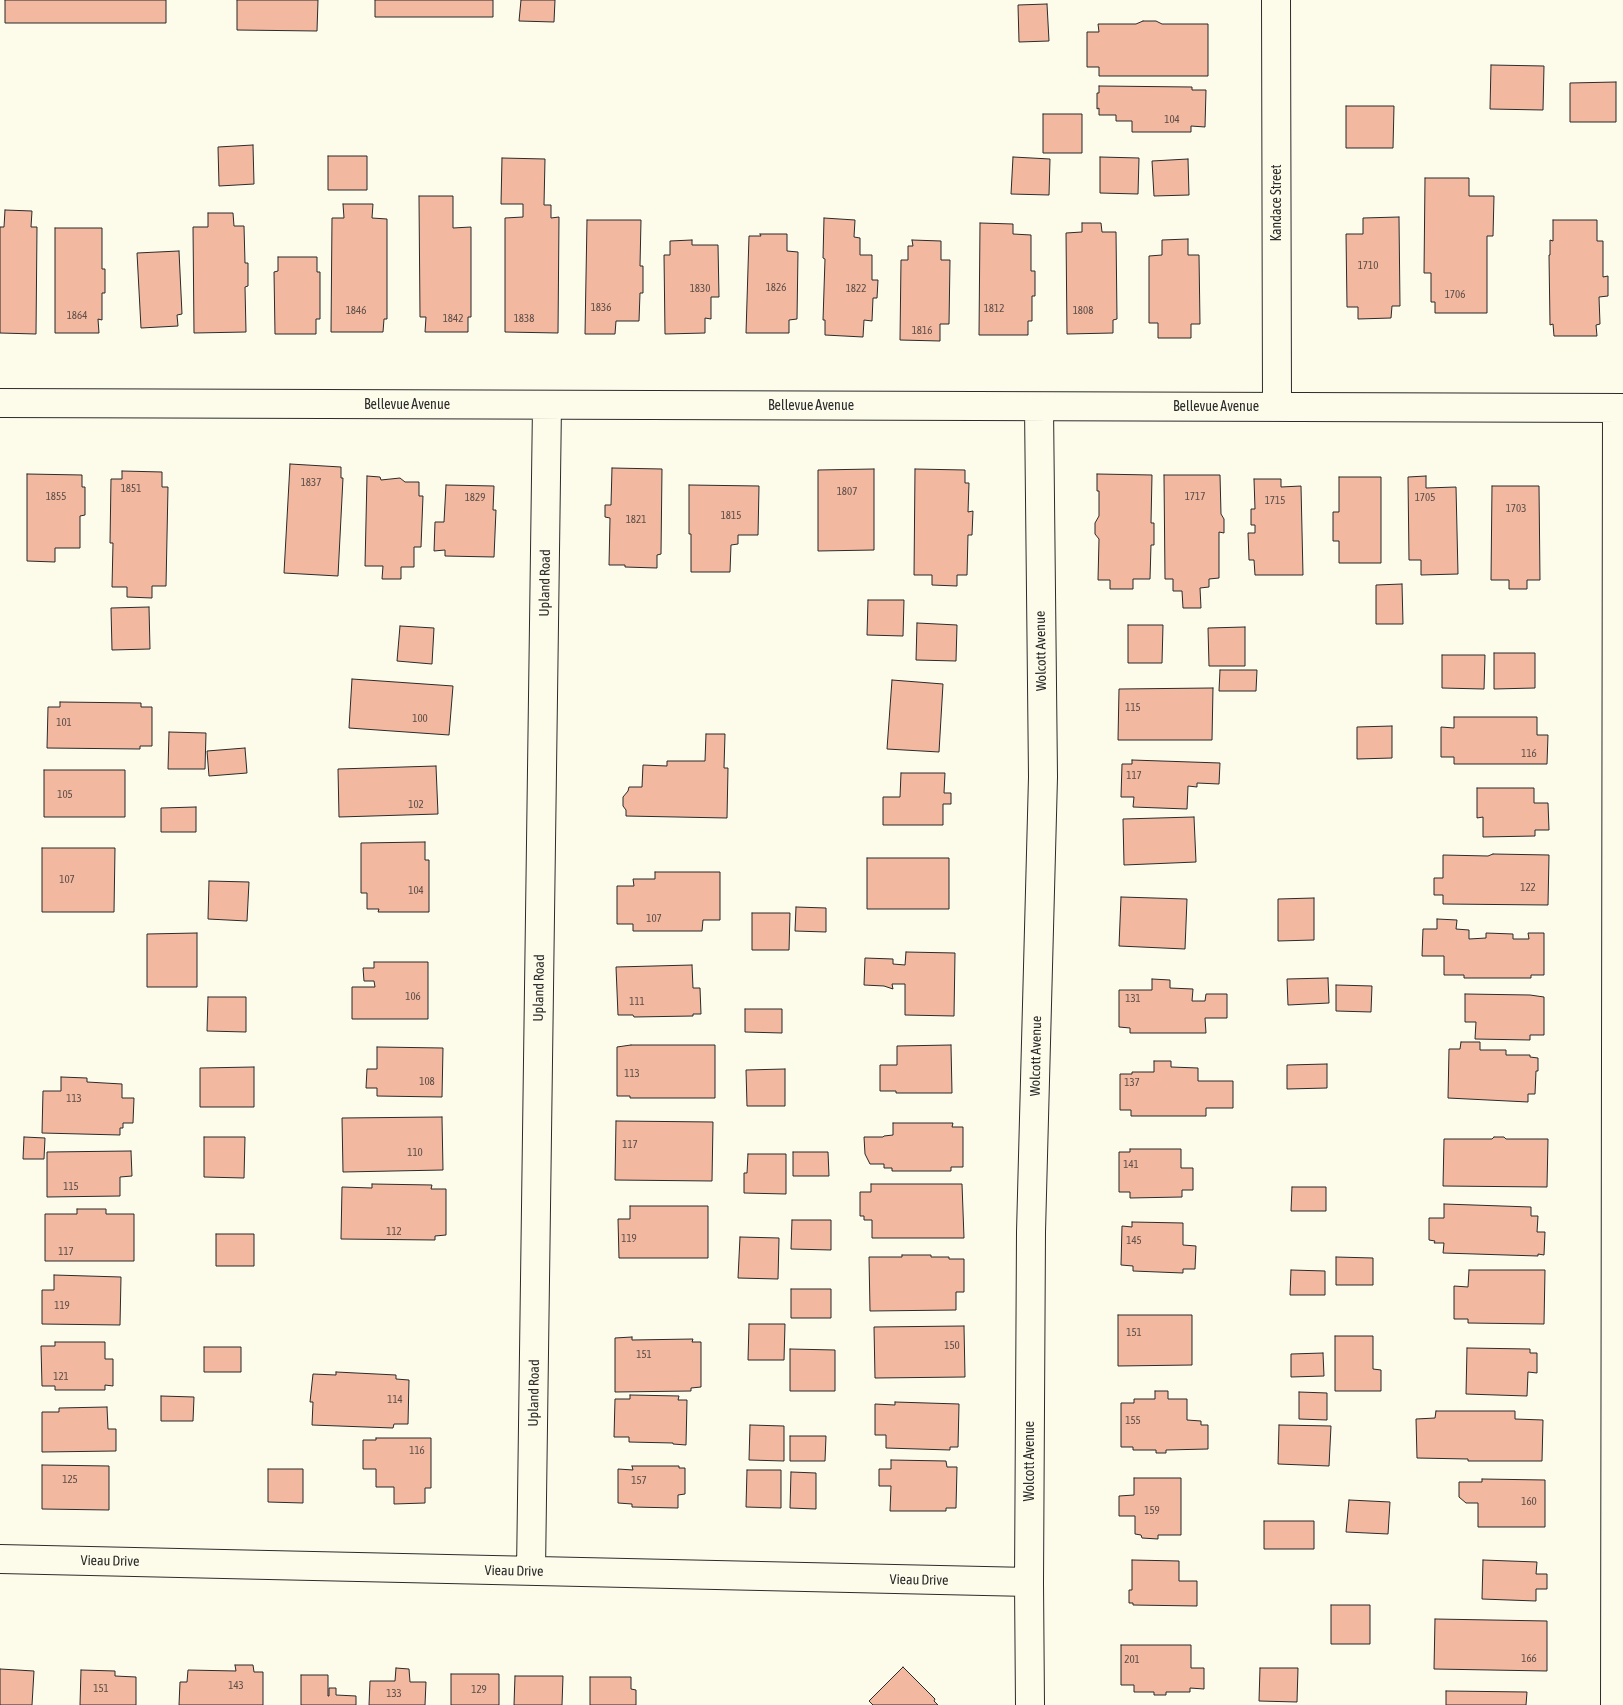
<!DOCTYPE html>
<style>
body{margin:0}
canvas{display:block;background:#fdfbea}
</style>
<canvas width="1623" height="1705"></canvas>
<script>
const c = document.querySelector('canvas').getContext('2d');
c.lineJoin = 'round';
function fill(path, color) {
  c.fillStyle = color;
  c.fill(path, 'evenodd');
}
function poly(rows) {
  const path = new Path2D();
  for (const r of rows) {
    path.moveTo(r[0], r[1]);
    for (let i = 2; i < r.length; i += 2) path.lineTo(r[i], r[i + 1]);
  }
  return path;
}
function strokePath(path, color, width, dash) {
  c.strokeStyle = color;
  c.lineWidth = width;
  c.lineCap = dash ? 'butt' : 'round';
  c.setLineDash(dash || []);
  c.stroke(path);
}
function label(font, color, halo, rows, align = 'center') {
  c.font = font + ' "Asap Condensed",sans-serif';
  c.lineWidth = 4;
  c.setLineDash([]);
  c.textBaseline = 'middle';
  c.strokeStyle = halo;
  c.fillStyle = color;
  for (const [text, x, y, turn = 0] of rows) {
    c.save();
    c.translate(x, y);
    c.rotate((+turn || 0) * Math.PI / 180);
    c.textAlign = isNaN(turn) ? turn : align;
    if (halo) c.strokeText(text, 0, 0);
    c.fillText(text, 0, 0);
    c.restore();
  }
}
const building = poly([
 [5,0,166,0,166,23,5,23,5,0],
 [237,0,318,0,317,31,237,30,237,0],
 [375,0,493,0,493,17,375,17,375,0],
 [521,0,555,0,554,22,519,21,521,0],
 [1047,4,1049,41,1019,42,1018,5,1047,4],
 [1143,21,1156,21,1162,24,1208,24,1208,76,1099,76,1099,67,1087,67,1087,32,1099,32,1098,24,1136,24,1143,21],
 [1491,65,1544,66,1543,110,1490,109,1491,65],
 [1616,82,1616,122,1570,122,1570,83,1616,82],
 [1099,86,1192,87,1192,90,1206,90,1205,127,1191,126,1191,132,1132,132,1132,121,1116,121,1116,115,1099,115,1099,108,1097,109,1097,93,1099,93,1099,86],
 [1346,106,1394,106,1393,148,1346,148,1346,106],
 [1043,114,1082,114,1082,153,1043,153,1043,114],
 [253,145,254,184,219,186,218,147,253,145],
 [328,156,367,156,367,190,328,190,328,156],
 [1013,157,1050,159,1049,195,1011,194,1013,157],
 [1100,157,1139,158,1138,194,1100,193,1100,157],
 [502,158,545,159,544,205,551,205,551,218,559,217,558,333,505,332,505,218,523,217,523,204,501,204,502,158],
 [1188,159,1189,195,1154,196,1152,161,1188,159],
 [1425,178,1469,178,1469,196,1494,196,1493,236,1487,236,1487,313,1435,313,1435,302,1431,302,1431,273,1424,273,1425,178],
 [419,196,453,196,453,228,471,227,471,317,468,317,468,332,425,332,426,317,420,317,419,196],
 [343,204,373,204,372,218,387,219,387,319,384,319,383,332,331,332,332,218,344,218,343,204],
 [5,210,32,211,31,227,37,227,36,334,0,333,0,227,4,227,5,210],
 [208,213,233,213,234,226,244,226,245,263,248,263,248,286,245,287,246,332,194,333,193,227,208,227,208,213],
 [1399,217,1400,306,1392,306,1391,318,1358,319,1358,307,1347,307,1346,234,1363,234,1363,218,1399,217],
 [824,218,855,220,854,237,860,238,860,255,872,255,872,280,878,280,877,298,873,298,872,321,864,320,863,337,825,335,825,320,823,320,825,259,823,258,824,218],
 [587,220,641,220,640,266,643,266,643,293,640,293,639,321,616,321,615,334,585,334,587,220],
 [1553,220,1597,220,1597,241,1603,241,1603,277,1608,276,1608,296,1599,297,1600,324,1596,325,1597,336,1554,336,1553,324,1550,325,1549,255,1550,255,1550,240,1553,241,1553,220],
 [980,223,1013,224,1013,234,1031,235,1031,271,1035,271,1035,296,1032,296,1032,321,1028,321,1028,335,979,335,980,223],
 [1082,223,1101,223,1102,232,1116,232,1117,319,1113,320,1113,333,1067,334,1066,233,1082,232,1082,223],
 [55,228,102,228,102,269,105,269,105,293,102,293,102,320,98,319,99,333,55,333,55,228],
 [760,234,787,234,787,251,798,252,797,319,789,320,789,333,746,333,749,236,761,236,760,234],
 [1188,239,1188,255,1199,255,1200,324,1191,324,1191,338,1158,338,1158,323,1149,323,1149,256,1162,255,1162,240,1188,239],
 [692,240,692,245,718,245,719,297,711,297,711,319,705,318,705,333,665,334,664,255,670,255,670,241,692,240],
 [912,240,941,241,941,260,950,260,949,324,940,324,940,341,900,340,901,260,908,260,908,246,913,246,912,240],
 [179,251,182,314,177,315,178,326,141,328,137,253,179,251],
 [278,257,317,257,317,272,320,272,320,319,316,319,316,334,275,334,274,272,278,271,278,257],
 [290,464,341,467,341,478,343,478,338,576,284,573,290,464],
 [612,468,662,469,661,554,657,555,657,568,625,567,625,565,609,565,610,518,605,517,605,505,611,505,612,468],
 [874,469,874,550,818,551,818,470,874,469],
 [915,469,965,470,965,483,969,483,968,512,973,511,972,535,968,535,967,575,957,575,957,586,932,585,932,575,914,575,915,469],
 [122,471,162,472,162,487,168,487,166,586,152,586,152,598,127,597,127,587,112,587,113,543,110,543,111,479,122,479,122,471],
 [27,474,82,475,82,487,85,487,85,515,80,516,80,548,55,548,55,562,27,561,27,474],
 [1097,474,1152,475,1151,523,1154,523,1154,545,1151,545,1150,579,1133,579,1133,589,1110,589,1110,580,1098,580,1099,539,1095,534,1095,523,1099,516,1099,491,1097,491,1097,474],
 [1164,475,1220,475,1221,514,1224,519,1224,533,1219,532,1219,578,1209,579,1209,587,1200,588,1201,608,1183,608,1182,591,1173,591,1173,579,1165,579,1164,475],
 [367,476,380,477,381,480,400,478,405,482,419,482,419,496,423,496,421,547,414,547,414,567,401,567,401,579,382,579,383,566,365,566,367,476],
 [1426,476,1426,488,1456,487,1458,574,1421,575,1421,560,1409,560,1408,477,1426,476],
 [1339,477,1381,477,1381,563,1339,563,1339,541,1333,541,1333,512,1339,512,1339,477],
 [1254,479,1281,479,1281,487,1301,486,1303,575,1255,575,1254,560,1249,560,1248,533,1255,533,1255,525,1251,525,1251,509,1255,509,1254,479],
 [446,485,494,486,493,510,496,510,494,557,445,556,445,550,434,551,435,522,444,522,446,485],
 [689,485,759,486,758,535,738,535,738,544,731,545,730,572,691,572,691,534,689,534,689,485],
 [1492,486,1539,486,1540,580,1527,580,1527,589,1509,589,1509,580,1491,580,1492,486],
 [1402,584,1403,624,1376,624,1376,585,1402,584],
 [868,600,904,600,903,636,867,635,868,600],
 [149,607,150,649,112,650,111,608,149,607],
 [917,623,957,625,956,661,916,660,917,623],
 [1128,625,1163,625,1162,663,1128,663,1128,625],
 [400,626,434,628,432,664,397,661,400,626],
 [1245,627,1245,666,1209,666,1208,628,1245,627],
 [1494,653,1535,653,1535,688,1494,689,1494,653],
 [1442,655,1485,655,1484,689,1442,688,1442,655],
 [1220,670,1257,670,1256,691,1219,691,1220,670],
 [352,679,453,686,449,735,349,728,352,679],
 [892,680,943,684,939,752,887,749,892,680],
 [1213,688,1212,740,1118,740,1119,689,1213,688],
 [60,702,141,703,141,707,152,707,152,746,140,746,140,749,47,748,48,707,60,707,60,702],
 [1454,717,1537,717,1537,735,1548,735,1547,764,1454,764,1454,757,1441,757,1441,727,1454,728,1454,717],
 [1392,726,1392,758,1357,759,1357,727,1392,726],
 [169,732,206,733,205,769,168,769,169,732],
 [706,734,725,734,724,768,728,768,727,818,626,816,626,810,623,806,623,797,628,791,629,787,642,787,643,765,667,766,667,761,705,761,706,734],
 [245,748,247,773,209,776,207,751,245,748],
 [1132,760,1220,763,1219,784,1197,783,1197,787,1188,786,1187,809,1133,807,1134,797,1121,797,1122,764,1132,764,1132,760],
 [436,766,438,814,339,817,338,769,436,766],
 [44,770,125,770,125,817,44,817,44,770],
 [901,773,945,773,944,793,951,793,951,804,943,804,943,825,883,825,883,797,900,797,901,773],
 [1477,788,1534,788,1534,803,1548,803,1549,830,1535,830,1535,836,1483,837,1483,817,1477,818,1477,788],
 [196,807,196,832,161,832,161,808,196,807],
 [1194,817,1196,862,1124,865,1123,819,1194,817],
 [425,842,425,860,429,860,429,912,378,912,379,909,367,909,367,893,361,893,361,843,425,842],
 [42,848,115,848,114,912,42,912,42,848],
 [1493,854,1549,855,1548,905,1443,904,1443,895,1434,895,1434,878,1443,878,1443,855,1488,856,1493,854],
 [867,858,949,858,949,909,867,909,867,858],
 [655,872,720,872,720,920,703,920,702,931,633,931,633,924,617,924,617,886,634,886,633,879,655,879,655,872],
 [209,881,249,882,247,921,208,919,209,881],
 [1121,897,1187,899,1185,949,1119,946,1121,897],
 [1314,898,1314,940,1278,941,1278,899,1314,898],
 [796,907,826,908,826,932,795,931,796,907],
 [752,913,790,913,789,950,752,950,752,913],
 [1437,919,1457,920,1456,929,1469,930,1469,939,1486,938,1486,933,1513,934,1513,939,1529,939,1528,933,1544,933,1544,975,1531,975,1531,978,1464,978,1464,975,1444,975,1444,956,1422,956,1423,929,1437,929,1437,919],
 [197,933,197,987,147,987,147,934,197,933],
 [906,952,955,953,954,1016,905,1015,905,984,892,984,893,989,884,986,864,985,865,958,893,959,893,964,905,965,906,952],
 [374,962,428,962,428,1019,352,1019,352,987,375,987,374,981,364,981,363,968,374,968,374,962],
 [692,965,693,988,700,988,701,1014,693,1014,693,1016,634,1017,633,1015,618,1015,616,967,692,965],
 [1328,978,1329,1003,1288,1005,1287,979,1328,978],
 [1152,979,1170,980,1170,988,1193,989,1192,1001,1205,1001,1206,994,1227,994,1227,1018,1205,1018,1206,1033,1130,1033,1130,1028,1119,1027,1119,990,1152,990,1152,979],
 [1336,985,1372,986,1371,1012,1336,1011,1336,985],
 [1465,994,1530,995,1544,997,1544,1035,1530,1035,1530,1040,1475,1039,1476,1022,1465,1022,1465,994],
 [208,997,246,997,246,1032,207,1031,208,997],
 [745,1009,782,1009,782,1033,745,1032,745,1009],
 [1461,1042,1480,1042,1480,1050,1506,1050,1506,1055,1530,1055,1530,1057,1538,1058,1538,1071,1536,1071,1535,1094,1528,1094,1528,1102,1448,1098,1449,1049,1460,1049,1461,1042],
 [631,1045,715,1045,715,1098,630,1098,630,1096,617,1096,617,1047,631,1045],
 [951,1045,952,1093,896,1093,896,1091,880,1091,880,1065,897,1065,897,1046,951,1045],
 [377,1047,443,1048,442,1097,377,1096,377,1088,366,1088,367,1069,377,1069,377,1047],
 [1154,1061,1171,1061,1171,1067,1198,1068,1198,1081,1233,1081,1233,1108,1206,1108,1206,1116,1131,1116,1131,1110,1120,1110,1120,1074,1132,1074,1132,1072,1154,1072,1154,1061],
 [1327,1064,1327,1088,1287,1089,1287,1065,1327,1064],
 [254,1067,254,1107,200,1107,200,1068,254,1067],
 [785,1069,785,1106,747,1106,746,1070,785,1069],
 [61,1077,87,1078,87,1082,122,1084,122,1098,134,1098,133,1123,123,1123,123,1128,120,1128,120,1135,42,1133,43,1091,61,1091,61,1077],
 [442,1117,443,1170,343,1172,342,1118,442,1117],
 [616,1121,713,1122,712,1181,615,1180,616,1121],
 [893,1123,953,1123,952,1127,963,1127,963,1167,951,1167,951,1171,892,1171,892,1168,884,1168,884,1164,870,1164,865,1154,864,1137,883,1137,884,1136,893,1135,893,1123],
 [24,1137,45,1138,44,1159,23,1159,24,1137],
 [204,1137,245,1137,244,1178,204,1177,204,1137],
 [1494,1137,1504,1137,1506,1139,1548,1139,1547,1187,1443,1186,1444,1139,1492,1139,1494,1137],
 [1130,1149,1181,1149,1181,1168,1193,1168,1193,1190,1182,1190,1182,1197,1130,1198,1130,1192,1119,1192,1119,1152,1130,1152,1130,1149],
 [131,1151,132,1176,120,1177,120,1196,47,1197,47,1152,131,1151],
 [793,1152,828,1152,829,1176,793,1176,793,1152],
 [748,1154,786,1154,786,1194,744,1193,744,1173,747,1173,748,1154],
 [372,1184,432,1185,431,1189,446,1189,446,1235,435,1236,435,1240,341,1239,342,1187,372,1188,372,1184],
 [871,1184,962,1184,964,1238,872,1238,872,1220,864,1220,864,1216,860,1216,860,1192,871,1192,871,1184],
 [1292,1187,1326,1187,1326,1211,1291,1211,1292,1187],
 [1444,1204,1531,1207,1531,1216,1538,1216,1537,1232,1545,1232,1544,1255,1538,1254,1538,1256,1443,1253,1444,1243,1434,1243,1435,1241,1429,1240,1429,1218,1444,1218,1444,1204],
 [630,1206,708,1206,708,1258,619,1258,618,1219,630,1219,630,1206],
 [77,1209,106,1209,106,1214,134,1214,134,1261,45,1261,45,1214,77,1214,77,1209],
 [792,1220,831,1220,831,1250,791,1249,792,1220],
 [1132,1222,1183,1223,1183,1245,1196,1246,1195,1269,1183,1269,1183,1273,1133,1271,1133,1266,1121,1265,1122,1226,1132,1227,1132,1222],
 [216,1234,254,1234,254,1266,216,1266,216,1234],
 [740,1237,779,1238,778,1279,738,1278,740,1237],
 [902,1255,931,1255,931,1257,949,1257,949,1259,964,1259,964,1292,956,1292,956,1310,870,1311,869,1257,902,1257,902,1255],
 [1336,1257,1373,1258,1373,1285,1336,1285,1336,1257],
 [1291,1270,1325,1271,1325,1295,1290,1295,1291,1270],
 [1469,1270,1545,1270,1544,1324,1468,1323,1468,1319,1454,1319,1454,1286,1468,1287,1469,1270],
 [54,1275,121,1277,120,1325,42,1324,42,1290,54,1290,54,1275],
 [791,1289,831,1289,831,1318,791,1318,791,1289],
 [1118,1315,1192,1315,1192,1365,1118,1366,1118,1315],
 [749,1324,785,1324,784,1360,748,1360,749,1324],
 [964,1326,965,1377,875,1378,874,1327,964,1326],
 [1335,1336,1373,1336,1373,1369,1381,1370,1381,1391,1335,1391,1335,1336],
 [632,1337,632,1340,693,1339,692,1342,701,1342,701,1387,691,1388,691,1391,615,1392,615,1338,632,1337],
 [55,1342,105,1342,105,1359,113,1359,113,1386,105,1385,105,1390,55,1390,55,1386,42,1386,41,1346,55,1346,55,1342],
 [204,1347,241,1347,241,1372,204,1372,204,1347],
 [1467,1348,1530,1349,1530,1353,1537,1353,1537,1373,1528,1372,1527,1396,1466,1394,1467,1348],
 [790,1349,835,1350,835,1391,790,1391,790,1349],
 [1323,1353,1324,1376,1291,1377,1291,1354,1323,1353],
 [336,1372,396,1375,396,1379,409,1380,408,1424,394,1424,393,1428,312,1425,313,1402,310,1402,313,1374,336,1375,336,1372],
 [1155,1391,1168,1391,1168,1399,1187,1399,1187,1420,1201,1421,1201,1425,1208,1425,1208,1449,1166,1450,1166,1453,1156,1453,1156,1450,1133,1450,1133,1447,1121,1447,1121,1403,1134,1403,1134,1399,1155,1399,1155,1391],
 [1299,1392,1327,1393,1327,1420,1299,1419,1299,1392],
 [630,1395,679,1396,678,1400,687,1400,686,1445,673,1444,673,1443,629,1442,629,1437,614,1437,615,1399,630,1399,630,1395],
 [161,1396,194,1397,193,1421,161,1421,161,1396],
 [895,1402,959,1404,958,1447,950,1447,950,1450,886,1448,886,1435,875,1435,875,1404,895,1405,895,1402],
 [107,1407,108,1429,116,1429,116,1451,42,1452,42,1412,59,1412,59,1408,107,1407],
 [1436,1411,1515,1411,1515,1419,1543,1420,1542,1461,1468,1461,1468,1459,1417,1458,1416,1419,1435,1418,1436,1411],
 [750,1425,784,1426,784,1461,749,1460,750,1425],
 [1279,1425,1331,1426,1329,1466,1278,1464,1279,1425],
 [790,1436,826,1436,825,1461,790,1461,790,1436],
 [376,1438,431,1438,431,1488,425,1488,425,1503,394,1504,394,1487,376,1487,376,1469,363,1469,363,1440,376,1440,376,1438],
 [891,1460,946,1461,947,1467,957,1467,956,1508,946,1508,946,1511,890,1511,891,1486,879,1486,879,1469,891,1469,891,1460],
 [42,1465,109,1466,109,1510,42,1509,42,1465],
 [632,1466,679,1466,679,1468,685,1468,685,1494,678,1495,678,1508,632,1507,632,1504,618,1503,618,1469,633,1470,632,1466],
 [268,1469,303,1469,303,1503,268,1502,268,1469],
 [747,1470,781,1470,781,1508,746,1507,747,1470],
 [791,1472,816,1473,816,1509,790,1508,791,1472],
 [1134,1478,1181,1478,1181,1535,1158,1535,1158,1539,1142,1538,1141,1535,1135,1534,1135,1516,1119,1516,1119,1496,1134,1495,1134,1478],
 [1482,1479,1545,1480,1545,1527,1478,1527,1478,1503,1466,1503,1459,1497,1459,1482,1482,1482,1482,1479],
 [1349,1500,1390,1502,1388,1534,1346,1532,1349,1500],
 [1264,1521,1314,1521,1314,1549,1264,1549,1264,1521],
 [1132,1560,1179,1561,1179,1581,1197,1581,1197,1606,1133,1605,1133,1603,1129,1603,1129,1590,1132,1590,1132,1560],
 [1483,1560,1537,1562,1536,1574,1547,1574,1547,1589,1536,1589,1536,1601,1482,1599,1483,1560],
 [1331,1605,1370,1605,1370,1644,1331,1644,1331,1605],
 [1435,1619,1547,1621,1547,1671,1434,1669,1435,1619],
 [1121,1645,1191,1645,1191,1668,1204,1668,1204,1689,1190,1688,1190,1692,1166,1692,1166,1695,1154,1695,1154,1692,1134,1692,1134,1685,1121,1685,1121,1645],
 [235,1665,253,1665,254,1672,263,1672,263,1705,179,1705,180,1682,187,1682,188,1670,236,1671,235,1665],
 [903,1667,935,1699,934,1701,938,1705,873,1705,869,1701,903,1667],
 [396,1668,409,1669,410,1682,426,1682,425,1705,369,1705,370,1681,395,1681,396,1668],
 [1260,1668,1298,1668,1297,1702,1259,1701,1260,1668],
 [0,1669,34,1671,32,1705,0,1705,0,1669],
 [81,1670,115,1671,115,1676,136,1677,136,1705,80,1705,81,1670],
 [451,1674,499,1674,499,1705,451,1705,451,1674],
 [301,1675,328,1675,328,1696,329,1696,329,1688,336,1688,336,1695,356,1696,356,1705,301,1705,301,1675],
 [515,1676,563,1676,562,1705,514,1705,515,1676],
 [590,1677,631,1677,631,1689,636,1690,636,1705,590,1705,590,1677],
 [1446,1691,1527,1692,1526,1705,1446,1705,1446,1691]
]);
fill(building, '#f2b8a0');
strokePath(building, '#2b2b2b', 1);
const street = poly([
 [1276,0,1277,407],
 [0,403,1623,408],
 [0,1559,1029,1582],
 [531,1571,547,405],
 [1030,1705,1029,1582,1031,1232,1043,777,1039,407],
 [1615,1705,1617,408]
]);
strokePath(street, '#2b2b2b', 30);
strokePath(street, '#fdfbea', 28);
label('11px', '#5d4e48', null, [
 ["104",1172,120],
 ["1710",1368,266],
 ["1826",776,288],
 ["1830",700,289],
 ["1822",856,289],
 ["1706",1455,295],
 ["1836",601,308],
 ["1812",994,309],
 ["1846",356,311],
 ["1808",1083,311],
 ["1864",77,316],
 ["1842",453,319],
 ["1838",524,319],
 ["1816",922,331],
 ["1837",311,483],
 ["1851",131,489],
 ["1807",847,492],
 ["1855",56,497],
 ["1717",1195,497],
 ["1829",475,498],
 ["1705",1425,498],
 ["1715",1275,501],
 ["1703",1516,509],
 ["1815",731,516],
 ["1821",636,520],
 ["115",1133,708],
 ["100",420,719],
 ["101",64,723],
 ["116",1529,754],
 ["117",1134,776],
 ["105",65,795],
 ["102",416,805],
 ["107",67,880],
 ["122",1528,888],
 ["104",416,891],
 ["107",654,919],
 ["106",413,997],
 ["131",1133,999],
 ["111",637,1002],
 ["113",632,1074],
 ["108",427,1082],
 ["137",1132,1083],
 ["113",74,1099],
 ["117",630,1145],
 ["110",415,1153],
 ["141",1131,1165],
 ["115",71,1187],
 ["112",394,1232],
 ["119",629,1239],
 ["145",1134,1241],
 ["117",66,1252],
 ["119",62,1306],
 ["151",1134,1333],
 ["150",952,1346],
 ["151",644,1355],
 ["121",61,1377],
 ["114",395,1400],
 ["155",1133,1421],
 ["116",417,1451],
 ["125",70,1480],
 ["157",639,1481],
 ["160",1529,1502],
 ["159",1152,1511],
 ["166",1529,1659],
 ["201",1132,1660],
 ["143",236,1686],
 ["151",101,1689],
 ["129",479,1690],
 ["133",394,1694]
]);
label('14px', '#2b2b2b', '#fdfbea', [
 ["Kandace Street",1277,203,-90],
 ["Bellevue Avenue",407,405],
 ["Bellevue Avenue",811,406],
 ["Bellevue Avenue",1216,407],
 ["Upland Road",545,583,-89],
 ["Wolcott Avenue",1041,651,-91],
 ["Upland Road",539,988,-89],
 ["Wolcott Avenue",1036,1056,-89],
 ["Upland Road",534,1393,-89],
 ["Wolcott Avenue",1030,1461,-90],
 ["Vieau Drive",110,1561,1],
 ["Vieau Drive",514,1571,1],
 ["Vieau Drive",919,1580,1]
]);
</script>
